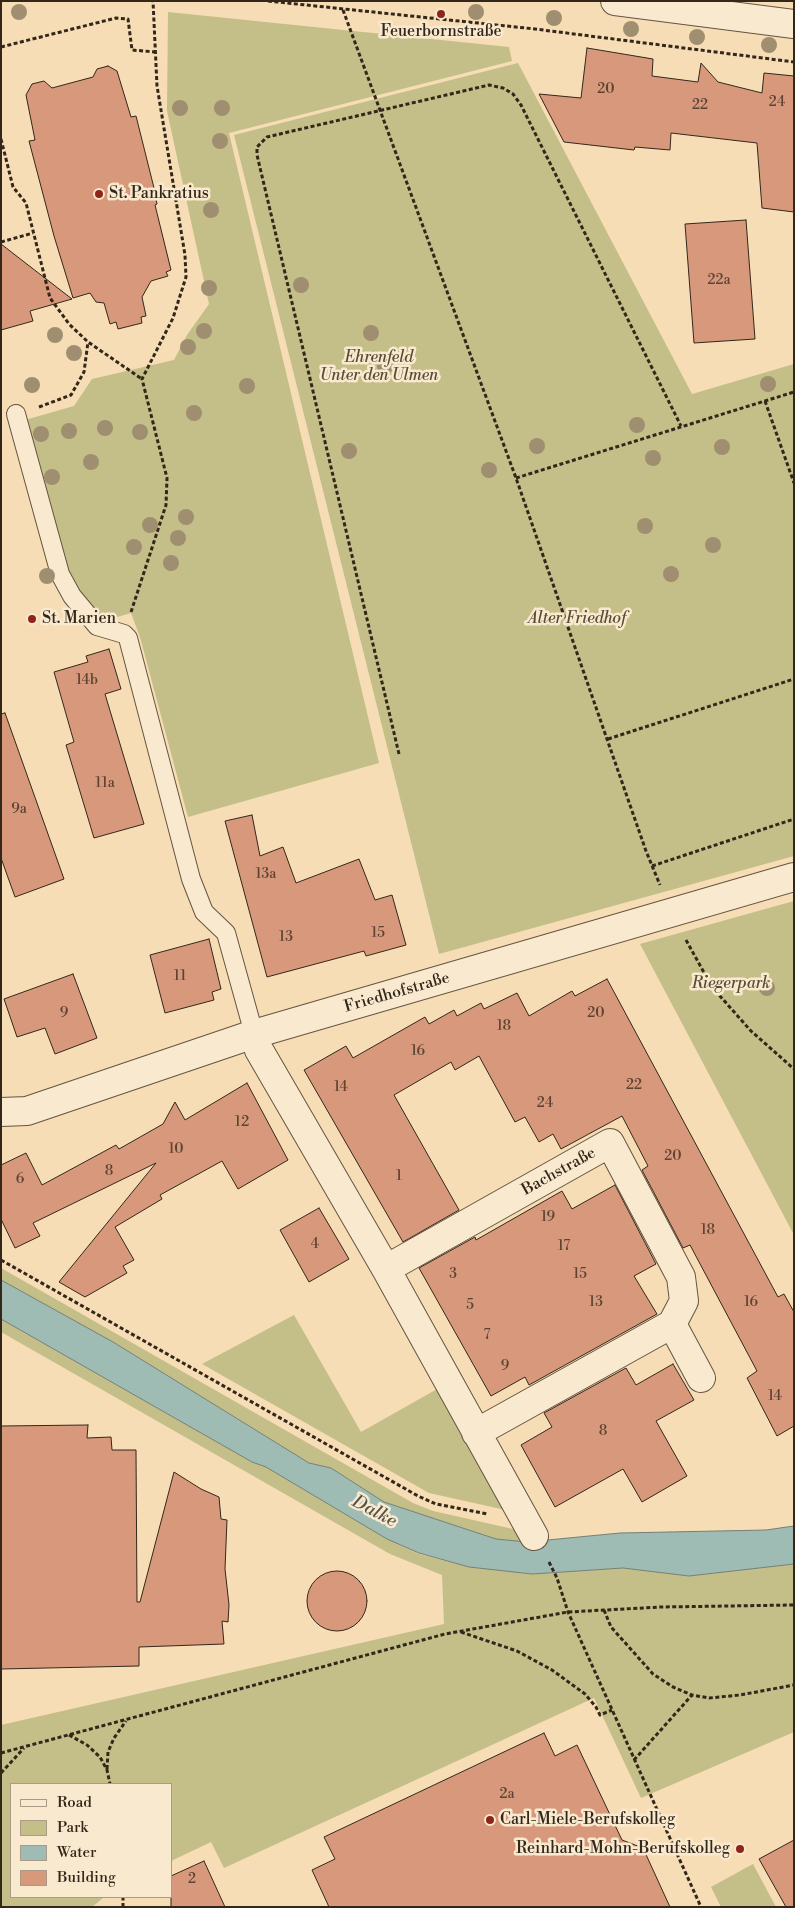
<!DOCTYPE html>
<meta charset="utf-8">
<style>
body{margin:0}
#map{position:relative;width:795px;height:1908px;overflow:hidden;background:#f6ddb5;font-family:"Libre Bodoni",serif}
canvas{display:block}
.frame{position:absolute;inset:0;border:2px solid #33271a;pointer-events:none}
.legend{position:absolute;left:10px;top:1783px;width:162px;height:115px;box-sizing:border-box;background:#f9e9cf;border:1px solid #aa9b87;margin:0;padding:6px 9px;list-style:none;font-size:15px;color:#33271a}
.legend li{display:flex;align-items:center;gap:10px;height:25px}
.legend b{width:25px;border:1px solid #aa9b87}
</style>
<div id="map">
<canvas width="795" height="1908"></canvas>
<div class="frame"></div>
<ul class="legend">
<li><b style="height:6px;background:#f9e9cf"></b>Road</li>
<li><b style="height:14px;background:#c4be88"></b>Park</li>
<li><b style="height:14px;background:#9ebbb4"></b>Water</li>
<li><b style="height:14px;background:#d7987c"></b>Building</li>
</ul>
</div>
<script>
const c = document.querySelector('canvas').getContext('2d');
c.lineJoin = 'round';
function fill(path, color) {
  c.fillStyle = color;
  c.fill(path, 'evenodd');
}
function poly(rows) {
  const path = new Path2D();
  for (const r of rows) {
    if (r.length === 3) {
      path.moveTo(r[0] + r[2], r[1]);
      path.arc(r[0], r[1], r[2], 0, 2 * Math.PI);
      continue;
    }
    path.moveTo(r[0], r[1]);
    for (let i = 2; i < r.length; i += 2) path.lineTo(r[i], r[i + 1]);
  }
  return path;
}
function strokePath(path, color, width, dash) {
  c.strokeStyle = color;
  c.lineWidth = width;
  c.lineCap = dash ? 'butt' : 'round';
  c.setLineDash(dash || []);
  c.stroke(path);
}
function label(font, color, halo, rows, align = 'center') {
  c.font = font + ' "Libre Bodoni",serif';
  c.lineWidth = 5;
  c.setLineDash([]);
  c.textBaseline = 'middle';
  c.strokeStyle = halo;
  c.fillStyle = color;
  for (const [text, x, y, turn = 0] of rows) {
    c.save();
    c.translate(x, y);
    c.rotate((+turn || 0) * Math.PI / 180);
    c.textAlign = isNaN(turn) ? turn : align;
    if (halo) c.strokeText(text, 0, 0);
    c.fillText(text, 0, 0);
    c.restore();
  }
}
fill(poly([
 [168,12,509,47,512,61,229,133,379,763,188,817,140,637,131,613,107,620,97,611,73,583,63,564,25,420,74,406,92,379,174,360,187,335,209,304,167,111],
 [518,63,692,394,794,364,794,856,439,954,234,135],
 [794,901,794,1235,640,944],
 [1,1268,413,1503,433,1511,522,1531,527,1542,496,1539,384,1502,331,1468,309,1463,113,1342,1,1280],
 [294,1315,361,1432,439,1388,510,1511,429,1493,202,1364],
 [1,1319,252,1462,266,1467,387,1539,419,1554,469,1567,532,1574,623,1568,689,1576,794,1564,794,1732,641,1798,594,1698,224,1868,211,1842,171,1861,171,1784,11,1784,11,1897,104,1897,92,1907,1,1907,1,1725,444,1624,442,1575,390,1554,1,1332],
 [753,1864,776,1907,721,1907,711,1887]
]), '#c4be88');
const water = poly([
 [1,1280,113,1342,309,1463,331,1468,384,1502,496,1539,527,1542,620,1533,766,1530,794,1526,794,1564,689,1576,623,1568,532,1574,469,1567,419,1553,387,1539,266,1467,252,1462,1,1319,1,1280]
]);
fill(water, '#9ebbb4');
strokePath(water, '#738076', 1);
const building = poly([
 [587,48,653,59,652,76,698,82,701,63,718,82,762,93,764,73,794,76,794,212,762,208,757,143,671,133,670,150,635,147,634,150,564,142,539,94,581,98,587,48],
 [108,66,117,71,131,117,136,116,154,188,157,204,155,205,171,270,166,272,168,276,151,281,142,297,146,316,141,317,142,323,118,329,116,322,110,324,104,303,96,302,90,293,73,298,54,236,29,141,35,140,26,95,32,84,44,81,52,88,93,77,97,69,108,66],
 [746,220,755,339,694,343,685,224,746,220],
 [1,244,72,299,30,311,33,321,1,330,1,244],
 [109,649,121,689,105,694,144,824,94,838,66,745,74,742,54,672,88,662,86,656,109,649],
 [5,713,64,879,15,897,1,858,1,714,5,713],
 [252,815,260,856,283,847,296,883,359,859,375,900,392,895,406,945,366,956,364,951,267,977,225,821,252,815],
 [209,939,221,989,212,992,214,1000,165,1013,150,955,209,939],
 [73,974,97,1038,55,1054,45,1028,17,1037,4,999,73,974],
 [607,979,778,1297,784,1294,794,1312,794,1426,777,1436,747,1378,757,1371,690,1245,683,1248,642,1170,648,1166,622,1116,561,1149,553,1134,539,1142,525,1117,515,1122,479,1056,455,1070,451,1062,394,1095,459,1210,403,1242,304,1070,346,1046,353,1058,425,1017,429,1024,454,1010,457,1016,481,1003,484,1009,517,993,529,1016,572,991,575,996,607,979],
 [247,1083,288,1160,238,1189,222,1161,160,1195,162,1199,115,1227,134,1260,123,1266,127,1273,85,1297,59,1282,156,1163,33,1223,40,1236,15,1248,1,1219,1,1165,26,1153,42,1185,116,1145,119,1149,163,1124,175,1102,185,1120,247,1083],
 [615,1185,656,1264,634,1276,657,1314,529,1385,525,1377,491,1396,419,1268,475,1237,476,1240,562,1191,572,1209,615,1185],
 [319,1208,349,1259,309,1282,280,1230,319,1208],
 [673,1364,694,1400,656,1421,687,1476,642,1502,623,1469,555,1507,521,1445,552,1427,544,1413,626,1368,636,1385,673,1364],
 [88,1425,87,1438,111,1437,112,1450,136,1450,137,1602,140,1602,174,1472,201,1489,219,1497,221,1519,227,1520,225,1569,229,1605,228,1622,222,1621,224,1644,139,1647,139,1666,1,1669,1,1426,88,1425],
 [337,1601,30],
 [544,1733,555,1756,577,1745,622,1840,643,1848,670,1907,329,1907,312,1870,335,1859,324,1837,544,1733],
 [794,1840,794,1907,786,1907,759,1859,794,1840],
 [204,1861,225,1907,171,1907,171,1876,204,1861]
]);
fill(building, '#d7987c');
strokePath(building, '#33271a', 1);
const service = poly([
 [16,414,60,574,72,596,97,626,124,634,128,638,191,879,204,912,226,933,254,1034]
]);
const minor = poly([
 [254,1034,259,1050,386,1269,534,1536],
 [1,1112,27,1111,254,1034,794,877],
 [386,1269,610,1143,681,1277,684,1301,672,1324,476,1433],
 [672,1324,701,1378]
]);
const tertiary = poly([
 [615,1,794,24]
]);
strokePath(service, '#645441', 20);
strokePath(minor, '#645441', 30);
strokePath(tertiary, '#645441', 30);
strokePath(poly([
 [268,1,535,29,794,62],
 [343,10,516,478,646,851,660,885],
 [1,47,116,18,128,19,132,50,156,52],
 [1,139,13,187,26,203,50,298,69,324,88,342,142,379],
 [1,242,33,233],
 [765,401,794,483],
 [39,407,71,395,84,372,88,342],
 [516,478,794,392],
 [131,612,166,505,167,478,142,379,173,318,186,277,185,255,157,86,153,1],
 [608,739,794,679],
 [399,754,257,155,257,147,267,137,489,85,503,88,513,94,521,105,681,426],
 [652,866,794,819],
 [686,940,712,987,751,1031,794,1069],
 [1,1260,418,1496,436,1504,488,1514],
 [549,1562,557,1578,568,1612,701,1907],
 [604,1610,611,1627,653,1674,673,1687,692,1695,709,1698,740,1695,794,1685],
 [461,1632,517,1651,552,1670,585,1694,596,1707,600,1715,612,1710],
 [69,1735,87,1745,100,1757,107,1770,110,1784],
 [1,1753,445,1634,568,1612,661,1607,794,1605],
 [634,1760,692,1695],
 [107,1769,108,1752,114,1738,126,1721],
 [1,1773,24,1748],
 [123,1907,123,1897]
]), '#33271a', 3, [4, 2.5]);
strokePath(service, '#f9e9cf', 18);
strokePath(minor, '#f9e9cf', 28);
strokePath(tertiary, '#f9e9cf', 28);
c.fillStyle = '#9f8e6f';
for (const [x, y] of [
 [19,12],
 [476,12],
 [554,18],
 [631,29],
 [697,37],
 [769,45],
 [180,108],
 [222,108],
 [220,141],
 [211,210],
 [301,285],
 [209,288],
 [204,331],
 [371,333],
 [55,335],
 [188,347],
 [74,353],
 [385,366],
 [768,384],
 [32,385],
 [247,386],
 [194,413],
 [637,425],
 [105,428],
 [69,431],
 [140,432],
 [41,434],
 [537,446],
 [722,447],
 [349,451],
 [653,458],
 [91,462],
 [489,470],
 [52,477],
 [186,517],
 [150,525],
 [645,526],
 [178,538],
 [713,545],
 [134,547],
 [171,563],
 [671,574],
 [47,576],
 [767,988]
]) {
  c.beginPath();
  c.arc(x, y, 8, 0, 2 * Math.PI);
  c.fill();
}
for (const [x, y, r, color] of [
 [441,14,5,"#8f2418"],
 [99,194,5,"#8f2418"],
 [32,619,5,"#8f2418"],
 [490,1820,5,"#8f2418"],
 [740,1849,5,"#8f2418"]
]) {
  const dot = new Path2D();
  dot.arc(x, y, r, 0, 2 * Math.PI);
  c.fillStyle = color;
  c.fill(dot);
  strokePath(dot, '#f9e9cf', 2);
}
label('14px', '#5c4332', null, [
 ["20",606,90],
 ["24",777,103],
 ["22",700,106],
 ["22a",719,281],
 ["14b",87,681],
 ["11a",105,784],
 ["9a",19,810],
 ["13a",266,875],
 ["15",378,934],
 ["13",286,938],
 ["11",180,977],
 ["9",64,1014],
 ["20",596,1014],
 ["18",504,1027],
 ["16",418,1052],
 ["22",634,1086],
 ["14",341,1088],
 ["24",545,1104],
 ["12",242,1123],
 ["10",176,1150],
 ["20",673,1157],
 ["8",109,1172],
 ["1",399,1177],
 ["6",20,1180],
 ["19",548,1218],
 ["18",708,1231],
 ["4",315,1245],
 ["17",564,1247],
 ["3",453,1275],
 ["15",580,1275],
 ["13",596,1303],
 ["16",751,1303],
 ["5",470,1306],
 ["7",487,1336],
 ["9",505,1367],
 ["14",775,1397],
 ["8",603,1432],
 ["2a",507,1795],
 ["2",192,1880]
]);
label('16px', '#33271a', '#f9e9cf', [
 ["Feuerbornstraße",441,32,"center"],
 ["St. Pankratius",109,194],
 ["St. Marien",42,619],
 ["Carl-Miele-Berufskolleg",500,1820],
 ["Reinhard-Mohn-Berufskolleg",730,1849,"right"]
], 'left');
label('italic 16px', '#574d36', '#f9e9cf', [
 ["Ehrenfeld",379,358],
 ["Unter den Ulmen",379,376],
 ["Alter Friedhof",577,619],
 ["Riegerpark",731,984]
]);
label('16px', '#33271a', '#f9e9cf', [
 ["Friedhofstraße",397,993,-16],
 ["Bachstraße",559,1172,-29]
]);
label('italic 18px', '#535348', '#f9e9cf', [
 ["Dalke",374,1512,28]
]);
</script>
